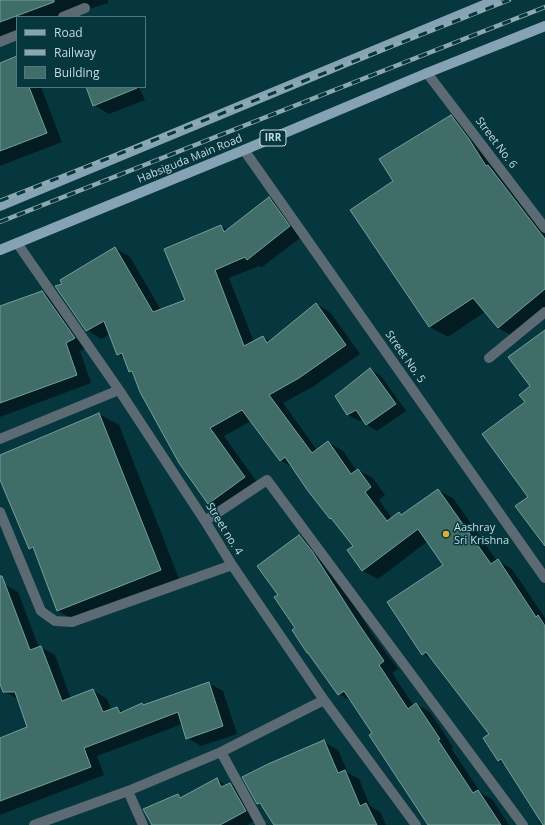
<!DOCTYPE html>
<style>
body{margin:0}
#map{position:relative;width:545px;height:825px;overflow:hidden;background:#06363e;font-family:"Open Sans",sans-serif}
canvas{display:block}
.legend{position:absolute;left:16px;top:16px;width:130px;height:72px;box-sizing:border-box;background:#06363e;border:1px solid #52787f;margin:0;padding:5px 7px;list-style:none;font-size:12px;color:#c5dce1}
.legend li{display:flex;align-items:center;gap:8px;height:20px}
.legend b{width:20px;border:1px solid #52787f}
</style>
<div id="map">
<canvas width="545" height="825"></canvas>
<ul class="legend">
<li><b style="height:5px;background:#86a3b6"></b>Road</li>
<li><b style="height:5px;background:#8ba9af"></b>Railway</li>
<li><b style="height:11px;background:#416d68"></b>Building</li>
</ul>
</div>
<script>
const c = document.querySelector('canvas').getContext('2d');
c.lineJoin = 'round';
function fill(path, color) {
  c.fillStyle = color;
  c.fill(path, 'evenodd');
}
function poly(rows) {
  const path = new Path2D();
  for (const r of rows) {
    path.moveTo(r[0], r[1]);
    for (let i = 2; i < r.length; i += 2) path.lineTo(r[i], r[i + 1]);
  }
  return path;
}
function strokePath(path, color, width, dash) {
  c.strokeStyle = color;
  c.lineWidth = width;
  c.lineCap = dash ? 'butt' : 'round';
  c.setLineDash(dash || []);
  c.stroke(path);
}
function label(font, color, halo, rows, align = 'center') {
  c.font = font + ' "Open Sans",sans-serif';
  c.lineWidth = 3;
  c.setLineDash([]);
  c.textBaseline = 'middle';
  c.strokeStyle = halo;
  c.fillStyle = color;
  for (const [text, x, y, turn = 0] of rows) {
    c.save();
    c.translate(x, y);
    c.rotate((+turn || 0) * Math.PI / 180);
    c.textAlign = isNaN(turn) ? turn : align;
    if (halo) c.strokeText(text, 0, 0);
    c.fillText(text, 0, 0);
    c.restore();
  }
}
fill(poly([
 [0,0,108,0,108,3,63,17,57,16,53,17,17,17,17,30,0,36],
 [17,57,17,87,41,87,62,142,0,166,0,64],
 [87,87,139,87,145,100,109,114,94,105],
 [451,116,469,127,545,228,545,315,517,338,498,328,485,312,448,337,430,327,352,211,394,182],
 [269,198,284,206,304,235,262,267,259,266,229,278,254,342,263,337,271,342,316,304,330,312,360,354,314,386,283,403,317,450,328,442,343,451,357,471,358,470,373,478,385,495,379,500,392,518,399,513,402,515,438,490,453,498,497,561,498,561,512,569,545,618,545,825,541,825,539,821,541,819,505,764,498,760,490,734,432,659,423,654,444,565,428,541,378,579,363,571,348,550,354,546,335,521,331,518,294,468,280,460,251,421,224,436,259,485,223,511,208,503,134,374,130,372,125,359,118,354,110,334,101,339,87,330,63,284,115,248,130,257,161,310,186,300,221,226,228,230],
 [42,292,57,300,89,346,80,351,91,383,0,417,0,307],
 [370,369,381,376,406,411,377,431,367,425,363,419,359,421,348,415,336,396],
 [99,414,119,425,180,581,78,622,58,611,36,551,30,548,0,477,0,456],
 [299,536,313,544,325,560,373,635,398,669,392,673,414,706,416,704,430,712,453,747,451,748,481,793,492,799,509,825,432,825,352,702,339,694,296,628,280,595],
 [4,584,18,592,39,648,41,647,55,655,71,699,93,690,107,699,112,710,117,708,124,712,142,704,144,705,209,683,223,691,237,734,201,746,187,738,182,724,97,756,104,775,0,815,0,739,28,728,18,699,3,691,0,681,0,585],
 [324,742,338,750,348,773,359,779,370,806,380,812,386,825,275,825,264,807,258,804],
 [217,779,227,786,230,784,244,792,259,819,247,825,154,825,178,795,183,798]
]), '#0007');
const building = poly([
 [0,0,54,0,54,2,0,22,0,0],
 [17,56,17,87,29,87,47,133,0,151,0,63,17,56],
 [86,87,137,87,137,88,93,106,86,87],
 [451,115,469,139,486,166,488,165,545,239,545,289,498,328,473,298,429,327,350,210,393,181,379,159,451,115],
 [269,197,290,226,247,260,245,257,215,270,244,346,263,336,267,343,316,303,346,345,299,378,269,395,312,453,328,441,351,474,358,469,371,487,365,492,387,521,399,512,401,515,438,489,491,564,498,559,536,617,538,615,545,626,545,825,543,825,501,759,498,761,483,738,489,734,426,652,422,655,387,602,443,565,418,529,362,571,347,550,353,546,331,518,330,519,308,491,285,457,280,461,242,410,210,428,245,477,208,504,179,463,140,392,132,371,129,372,122,353,117,355,104,321,86,331,55,286,62,284,60,280,115,247,153,312,185,300,164,249,221,225,224,232,269,197],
 [42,291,75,338,66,343,77,375,0,403,0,306,42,291],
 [545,330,545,546,515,506,528,497,482,434,525,402,519,395,530,386,508,357,545,330],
 [370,368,396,404,366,425,356,410,347,415,335,396,370,368],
 [99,413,161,570,57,611,33,547,29,549,0,480,0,455,99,413],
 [299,535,312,551,360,626,384,661,379,665,408,709,416,703,440,739,438,740,473,793,478,790,501,825,428,825,369,735,372,733,344,691,338,695,308,653,307,653,292,630,295,628,274,597,278,595,257,566,299,535],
 [0,576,2,576,30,650,41,646,62,701,93,689,103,712,117,707,120,713,142,703,143,705,209,682,223,726,186,739,178,712,84,748,91,767,0,801,0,738,27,727,15,692,3,692,0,684,0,576],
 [324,740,338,773,345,770,360,806,366,803,377,825,274,825,260,803,257,804,242,777,268,764,324,740],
 [217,778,221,787,230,783,246,811,220,825,152,825,143,809,178,794,180,798,217,778]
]);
fill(building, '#416d68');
strokePath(building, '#72a09a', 1);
strokePath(poly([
 [128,791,143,825]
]), '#5c6a73', 10);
strokePath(poly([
 [63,17,85,8],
 [0,42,17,35],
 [427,73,545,228],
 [244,150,545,578],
 [17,243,119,390,205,521,232,565,324,700,416,825],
 [489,358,545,312],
 [0,439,119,390],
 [0,512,41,611,55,621,72,622,232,565],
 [205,521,267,480,523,825],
 [221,752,261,825],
 [34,825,128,791,221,752,324,700]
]), '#5c6a73', 10);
strokePath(poly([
 [0,206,496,0],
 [0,250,244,150,427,73,545,26]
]), '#86a3b6', 10);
const rail = poly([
 [0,201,509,0],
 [0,222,545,7]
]);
strokePath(rail, '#8ba9af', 4.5);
strokePath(rail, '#06363e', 3, [9]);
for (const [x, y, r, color] of [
 [446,534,4,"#dfb034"]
]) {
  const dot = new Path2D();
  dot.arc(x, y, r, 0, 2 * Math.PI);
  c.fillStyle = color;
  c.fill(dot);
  strokePath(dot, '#06363e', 1.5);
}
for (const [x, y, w] of [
 [273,138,26]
]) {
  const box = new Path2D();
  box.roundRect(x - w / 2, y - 8, w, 16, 3);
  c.fillStyle = '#06363e';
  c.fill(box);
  strokePath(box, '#c5dce1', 1);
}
label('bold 10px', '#c5dce1', null, [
 ["IRR",273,138]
]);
label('11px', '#c5dce1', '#06363e', [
 ["Street No. 6",496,143,53],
 ["Habsiguda Main Road",190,159,-22],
 ["Street No. 5",405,357,55],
 ["Street no. 4",224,529,58]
]);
label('11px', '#c5dce1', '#06363e', [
 ["Aashray",454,528],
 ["Sri Krishna",454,541]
], 'left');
</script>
